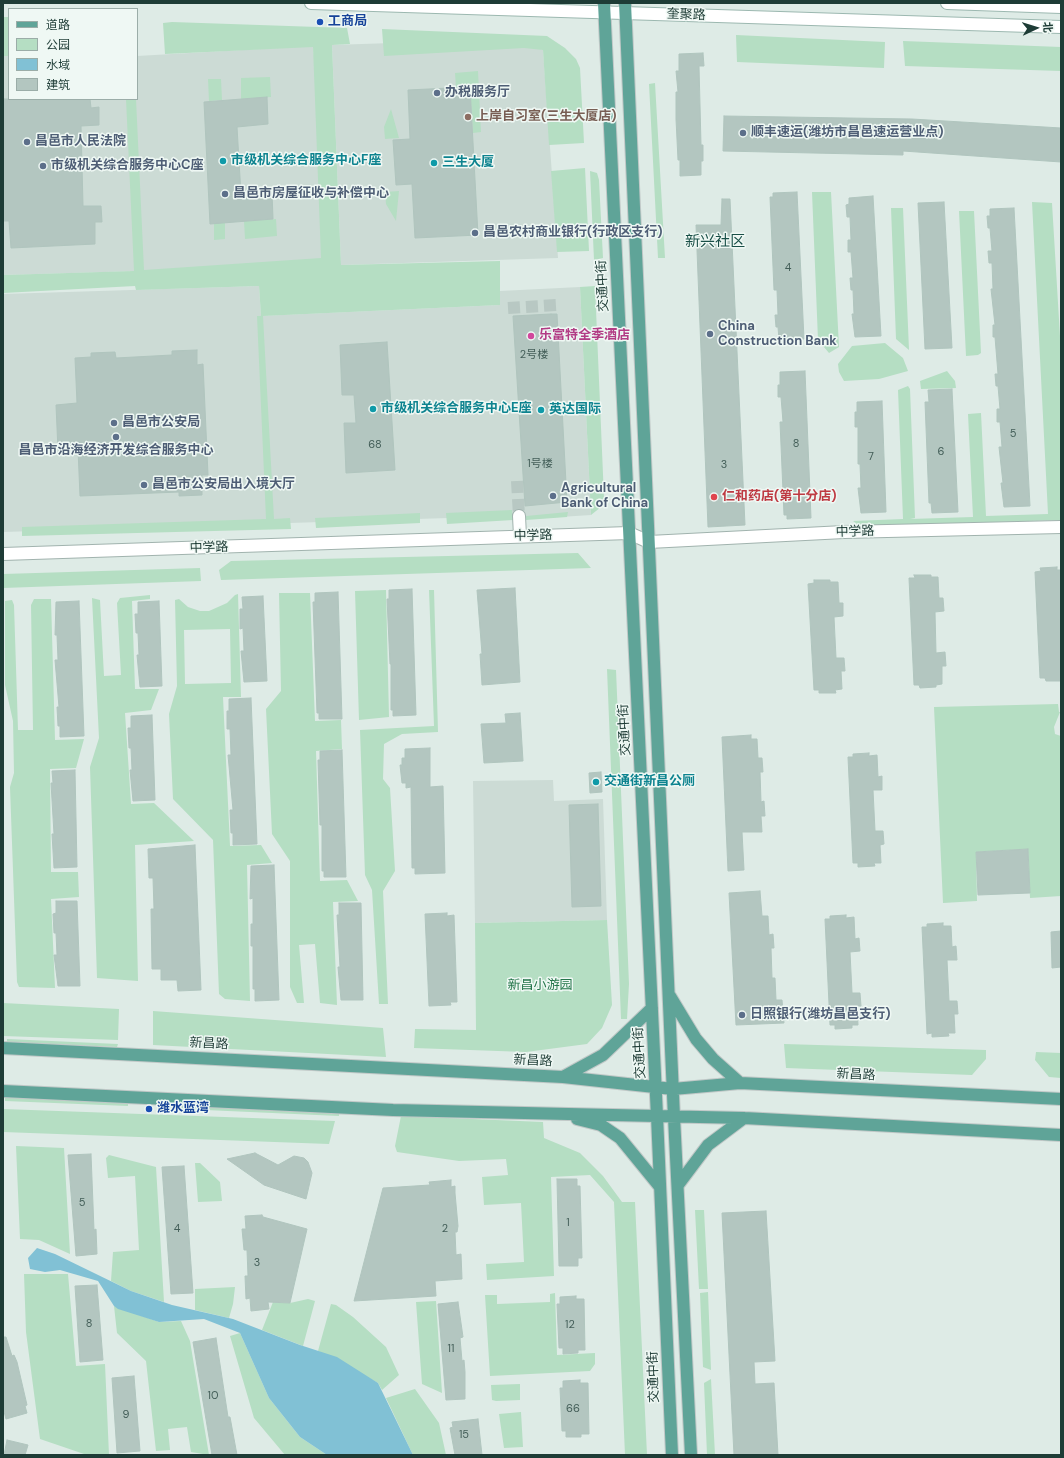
<!DOCTYPE html>
<meta charset="utf-8">
<style>
body{margin:0}
#map{position:relative;width:1064px;height:1458px;overflow:hidden;background:#deebe6;font-family:"DM Sans","Noto Sans SC",sans-serif}
canvas{display:block}
.frame{position:absolute;inset:0;border:4px solid #1e3c36;pointer-events:none}
.legend{position:absolute;left:8px;top:8px;width:130px;height:92px;box-sizing:border-box;background:#eff8f4;border:1px solid #9bada8;margin:0;padding:5px 7px;list-style:none;font-size:12px;color:#1e3c36}
.legend li{display:flex;align-items:center;gap:8px;height:20px}
.legend b{width:20px;border:1px solid #9bada8}
.north{position:absolute;left:1016px;top:8px;width:40px;height:40px;-webkit-text-stroke:3px #eff8f4;paint-order:stroke;rotate:86deg;font-size:11px;font-weight:700;line-height:16px;text-align:center;color:#1e3c36}
.north::after{content:'';display:block;margin:auto;width:14px;height:18px;background:#1e3c36;clip-path:polygon(50% 0,100% 100%,50% 72%,0 100%)}
</style>
<div id="map">
<canvas width="1064" height="1458"></canvas>
<div class="frame"></div>
<ul class="legend">
<li><b style="height:5px;background:#5fa498"></b>道路</li>
<li><b style="height:11px;background:#b5dec3"></b>公园</li>
<li><b style="height:11px;background:#81c1d5"></b>水域</li>
<li><b style="height:11px;background:#b3c6c0"></b>建筑</li>
</ul>
<div class="north">北</div>
</div>
<script>
const c = document.querySelector('canvas').getContext('2d');
c.lineJoin = 'round';
function fill(path, color) {
  c.fillStyle = color;
  c.fill(path, 'evenodd');
}
function poly(rows) {
  const path = new Path2D();
  for (const r of rows) {
    path.moveTo(r[0], r[1]);
    for (let i = 2; i < r.length; i += 2) path.lineTo(r[i], r[i + 1]);
  }
  return path;
}
function strokePath(path, color, width, dash) {
  c.strokeStyle = color;
  c.lineWidth = width;
  c.lineCap = dash ? 'butt' : 'round';
  c.setLineDash(dash || []);
  c.stroke(path);
}
function label(font, color, halo, rows, align = 'center') {
  c.font = font + ' "DM Sans","Noto Sans SC",sans-serif';
  c.lineWidth = 3;
  c.setLineDash([]);
  c.textBaseline = 'middle';
  c.strokeStyle = halo;
  c.fillStyle = color;
  for (const [text, x, y, turn = 0] of rows) {
    c.save();
    c.translate(x, y);
    c.rotate((+turn || 0) * Math.PI / 180);
    c.textAlign = isNaN(turn) ? turn : align;
    if (halo) c.strokeText(text, 0, 0);
    c.fillText(text, 0, 0);
    c.restore();
  }
}
fill(poly([
 [512,39,543,50,558,258,341,265,332,45],
 [313,46,335,273,139,271,3,275,3,56,9,56,9,99,137,99,137,56],
 [259,286,261,316,500,305,500,291,580,287,591,515,513,520,512,516,3,532,3,294],
 [553,780,554,801,603,799,607,920,475,923,473,781]
]), '#ccdbd5');
fill(poly([
 [3,17,9,17,9,56,3,56],
 [172,22,347,28,350,44,332,45,341,265,500,261,500,305,263,316,274,519,290,518,291,529,22,536,22,527,266,519,257,316,261,316,259,286,136,290,135,286,3,293,3,275,134,271,126,99,136,99,144,270,321,258,313,47,165,54,163,23],
 [382,29,547,36,565,48,576,59,580,68,584,143,549,145,543,50,524,48,384,56],
 [736,35,885,42,884,68,737,62],
 [903,41,1061,47,1061,71,905,66],
 [478,71,481,132,473,133,470,87,456,88,455,73],
 [270,77,271,97,241,99,241,78],
 [208,79,221,79,222,100,209,101],
 [655,83,665,258,658,258,649,84],
 [391,109,399,138,385,139,384,127],
 [585,168,589,251,557,252,551,171],
 [590,171,597,173,599,180,603,258,594,260],
 [399,191,396,221,386,204,385,192],
 [812,192,831,192,839,347,829,353,818,340],
 [1032,202,1052,203,1061,353,1061,520,860,526,853,521,903,519,898,390,908,386,910,389,915,518,910,519,973,517,968,414,981,413,986,516,1048,514],
 [891,208,903,208,909,350,896,339],
 [959,211,974,211,981,353,978,355,966,356],
 [276,219,277,236,245,239,244,221],
 [214,223,225,223,225,239,214,240],
 [595,286,604,498,601,507,591,515,580,287],
 [885,343,903,358,908,371,879,379,844,381,839,372,838,364,852,346],
 [947,371,955,381,956,388,921,389,920,381],
 [512,510,513,520,447,524,446,513],
 [568,512,567,517,526,520,526,516],
 [420,513,420,523,316,528,315,518],
 [578,553,591,568,221,580,219,570,231,561],
 [200,568,201,581,3,588,3,574],
 [386,590,389,717,359,720,355,591],
 [429,590,434,590,438,732,402,734,384,744,383,779,390,788,395,871,383,891,388,1004,379,1004,372,890,365,875,360,730,434,726],
 [279,593,310,593,315,721,341,720,342,749,316,751,320,881,347,880,358,901,333,902,337,1005,320,1003,315,944,299,945,304,1003,297,1003,290,987,290,861,272,834,266,709,281,691],
 [238,594,241,697,223,697,230,846,261,845,272,863,247,865,250,1001,225,999,219,994,213,840,173,799,169,714,177,686,175,600,179,599,188,607,200,611,209,611,227,603,235,595],
 [230,629,231,683,185,684,184,630],
 [150,595,150,599,132,601,135,689,159,689,151,710,125,713,131,804,154,803,194,841,135,845,138,981,97,978,90,767,99,738,92,598,100,600,104,676,121,675,117,603,120,598],
 [34,599,51,599,55,740,84,739,76,768,50,769,51,872,78,872,79,897,51,899,55,988,19,987,17,982,10,787,14,773,13,721,5,685,5,601,12,600,14,605,18,730,33,730,31,605],
 [607,669,616,670,629,984,627,1019,621,1019],
 [1058,704,1059,712,1060,712,1054,727,1055,734,1061,736,1061,896,1030,898,1028,849,976,852,977,901,943,903,934,707],
 [607,920,612,1005,602,1028,587,1044,526,1052,414,1048,415,1029,476,1030,475,923],
 [3,1003,119,1009,118,1040,3,1036],
 [153,1011,383,1028,386,1057,153,1045],
 [7,1039,118,1044,117,1047,7,1042],
 [784,1044,986,1050,986,1059,972,1075,786,1068],
 [1036,1052,1061,1053,1061,1078,1049,1077,1035,1060],
 [5,1097,128,1102,128,1106,5,1101],
 [161,1105,339,1113,339,1116,161,1108],
 [3,1109,335,1121,329,1144,3,1132],
 [401,1116,543,1122,544,1138,580,1153,603,1176,622,1202,635,1202,647,1455,625,1455,614,1202,590,1175,551,1177,554,1276,487,1280,486,1264,524,1262,521,1203,484,1205,482,1177,508,1175,506,1159,459,1161,397,1152,395,1146],
 [16,1146,64,1148,70,1254,39,1240,20,1239],
 [109,1155,156,1167,164,1302,131,1291,111,1281,113,1252,139,1250,135,1176,108,1178,106,1158],
 [195,1163,200,1163,220,1182,222,1201,198,1202],
 [695,1210,704,1210,708,1289,699,1289],
 [24,1274,68,1274,76,1366,105,1364,109,1455,87,1455,40,1439,26,1332],
 [235,1287,233,1304,229,1318,195,1310,195,1289],
 [708,1292,711,1370,703,1367,700,1293],
 [555,1293,557,1355,595,1353,595,1364,590,1371,490,1376,485,1295,497,1295,497,1304,550,1302,550,1294],
 [308,1299,315,1301,303,1346,262,1330,273,1302,290,1303],
 [436,1301,442,1393,422,1384,416,1302],
 [331,1304,336,1305,353,1317,386,1347,399,1375,382,1390,378,1383,318,1351],
 [114,1306,159,1322,181,1321,190,1341,209,1455,191,1452,187,1427,168,1429,170,1450,156,1451,146,1361,117,1333],
 [240,1333,269,1398,300,1437,327,1455,285,1455,254,1418,230,1336],
 [711,1379,715,1455,707,1455,704,1383],
 [520,1384,520,1400,496,1401,492,1400,491,1385],
 [415,1389,439,1423,446,1455,413,1455,386,1398],
 [521,1412,523,1447,504,1448,499,1414]
]), '#b5dec3');
fill(poly([
 [37,1248,55,1254,131,1291,172,1305,233,1319,300,1345,337,1357,378,1383,413,1455,327,1455,300,1437,269,1398,240,1333,204,1319,159,1322,118,1309,114,1306,98,1281,60,1270,45,1272,30,1269,28,1258]
]), '#81c1d5');
const building = poly([
 [703,53,704,66,699,66,701,145,703,145,703,161,701,161,701,175,680,176,680,160,678,160,676,119,676,92,678,92,676,71,679,71,679,54,703,53],
 [470,87,478,235,415,238,412,184,396,185,393,140,410,139,408,90,470,87],
 [267,97,268,124,237,127,241,195,272,193,273,219,210,224,204,102,267,97],
 [4,99,90,99,91,108,99,107,99,125,81,126,83,206,101,206,102,222,95,222,95,244,11,248,9,221,3,221,4,99],
 [724,116,912,119,1061,128,1061,162,903,151,903,155,723,151,724,116],
 [797,192,804,339,779,340,778,327,776,327,775,315,778,315,777,290,774,290,770,197,773,197,773,193,797,192],
 [873,196,881,336,855,337,852,314,854,314,853,290,851,290,850,278,853,278,851,252,848,252,848,240,851,240,850,217,847,217,846,205,849,204,849,198,873,196],
 [722,199,730,199,745,525,708,527,696,225,721,225,722,199],
 [944,202,952,348,925,349,918,203,944,202],
 [1014,208,1030,506,1004,507,1001,483,1003,483,999,447,1002,447,1000,422,997,422,997,409,1000,409,998,386,996,386,995,374,998,374,995,337,993,337,993,325,995,325,991,289,993,289,992,263,989,263,988,251,992,251,990,228,988,228,987,216,990,216,990,209,1014,208],
 [551,314,557,314,567,502,525,506,513,316,551,314],
 [387,342,395,470,346,473,344,423,356,423,354,395,342,395,340,345,387,342],
 [197,350,197,365,203,364,208,475,202,475,202,495,179,496,179,492,80,496,78,449,58,450,56,405,77,403,75,358,91,357,91,353,115,352,116,358,172,355,172,351,197,350],
 [805,371,811,518,787,519,787,515,784,515,780,422,783,422,781,397,778,397,778,385,780,385,780,372,805,371],
 [952,389,958,512,932,513,931,503,929,503,925,402,929,402,928,390,952,389],
 [882,401,886,512,861,513,858,488,861,488,860,464,858,464,858,427,855,427,855,412,857,412,857,402,882,401],
 [1057,567,1057,570,1061,570,1061,681,1046,681,1045,678,1040,678,1035,572,1041,571,1040,568,1057,567],
 [914,575,931,575,931,577,938,577,939,598,943,598,944,611,935,612,936,653,945,652,946,666,942,666,942,684,936,685,936,687,920,688,919,685,914,685,909,578,915,578,914,575],
 [814,580,830,580,830,582,838,582,839,603,843,603,843,616,834,617,836,658,844,658,845,671,841,671,842,689,835,690,836,693,819,693,819,690,814,690,808,584,814,583,814,580],
 [515,588,520,682,482,685,480,654,482,654,477,590,515,588],
 [412,589,416,715,393,716,393,710,391,710,391,664,390,664,387,599,389,599,389,590,412,589],
 [338,592,342,719,319,719,319,713,317,713,313,602,315,602,315,593,338,592],
 [263,596,267,681,244,682,241,651,244,651,243,628,240,629,240,609,243,609,242,597,263,596],
 [79,601,84,736,60,737,60,726,58,726,57,707,59,707,55,660,58,660,57,635,55,635,56,602,79,601],
 [159,601,162,686,140,687,137,655,139,655,138,633,136,633,135,614,138,614,138,602,159,601],
 [251,698,257,844,233,845,233,833,231,833,230,810,233,810,228,755,231,755,230,729,227,729,227,711,229,711,229,699,251,698],
 [520,713,523,761,484,763,481,724,506,723,505,714,520,713],
 [152,715,155,800,133,801,130,770,132,770,131,748,129,748,128,728,131,728,131,716,152,715],
 [751,735,751,739,757,739,758,758,762,758,763,772,760,772,761,802,764,801,765,816,761,816,762,832,742,832,744,870,728,871,722,737,751,735],
 [430,748,430,787,443,786,445,873,415,874,415,868,412,868,411,787,406,788,406,783,402,783,400,765,402,765,402,758,405,758,405,749,430,748],
 [342,750,346,877,324,877,324,871,322,871,322,825,320,825,318,760,320,760,320,751,342,750],
 [869,753,869,756,877,755,878,777,882,776,882,790,873,790,875,831,883,831,884,844,880,845,881,863,874,863,875,866,858,867,858,863,853,863,848,757,853,757,853,754,869,753],
 [75,770,77,867,54,868,52,834,54,834,51,783,53,783,52,771,75,770],
 [601,772,602,792,590,793,589,773,601,772],
 [598,804,601,906,572,907,569,805,598,804],
 [195,845,201,990,178,991,177,980,161,980,161,969,152,969,151,909,154,909,153,878,149,878,148,849,195,845],
 [1028,849,1030,893,978,895,976,852,1028,849],
 [274,865,279,1000,255,1001,255,989,253,989,253,946,251,946,251,924,253,924,253,898,250,899,251,866,274,865],
 [760,891,762,916,768,916,769,935,773,934,774,948,771,948,772,978,775,978,776,1000,782,1000,784,1023,736,1025,729,893,760,891],
 [56,901,77,901,80,986,58,986,54,955,57,955,56,933,54,933,53,914,56,913,56,901],
 [339,903,361,903,363,1000,341,1000,338,967,340,967,337,915,339,915,339,903],
 [447,913,447,916,454,915,457,1002,450,1002,451,1005,429,1006,425,914,447,913],
 [846,915,846,918,854,917,855,939,859,938,860,951,850,952,852,993,860,993,861,1006,857,1006,858,1025,852,1025,852,1028,835,1029,835,1025,830,1025,825,919,830,919,830,916,846,915],
 [943,923,943,926,951,926,952,947,956,946,957,960,947,960,949,1001,957,1001,958,1014,954,1014,955,1033,948,1033,949,1036,932,1037,932,1033,927,1034,922,927,927,927,927,924,943,923],
 [1061,931,1061,967,1052,968,1051,932,1061,931],
 [255,1153,278,1165,294,1156,304,1158,308,1162,312,1173,306,1199,264,1185,227,1159,255,1153],
 [91,1154,94,1230,96,1229,97,1254,76,1256,68,1155,91,1154],
 [184,1166,193,1293,171,1294,162,1167,184,1166],
 [557,1179,577,1179,577,1186,580,1186,582,1258,578,1258,578,1266,559,1266,557,1179],
 [451,1180,451,1187,455,1186,455,1193,458,1226,457,1232,455,1232,456,1255,461,1254,462,1279,435,1281,436,1296,354,1301,383,1188,430,1185,429,1182,451,1180],
 [766,1211,775,1361,754,1362,755,1384,774,1383,778,1455,734,1455,722,1213,766,1211],
 [262,1215,263,1217,307,1229,290,1303,268,1302,269,1309,251,1311,250,1298,246,1299,245,1276,248,1276,247,1250,244,1250,242,1229,246,1229,245,1216,262,1215],
 [97,1285,103,1360,80,1362,75,1286,97,1285],
 [576,1296,576,1299,584,1299,585,1350,578,1350,578,1353,563,1354,563,1348,559,1348,557,1304,560,1304,560,1297,576,1296],
 [458,1302,463,1337,460,1338,462,1361,464,1360,465,1372,465,1399,446,1400,438,1304,458,1302],
 [3,1337,6,1337,12,1356,14,1355,17,1362,27,1405,25,1406,27,1413,6,1419,3,1408,3,1337],
 [216,1338,228,1417,230,1417,237,1455,212,1455,193,1342,216,1338],
 [134,1376,140,1451,117,1453,112,1378,134,1376],
 [580,1380,580,1383,588,1383,589,1434,581,1434,581,1437,566,1437,566,1431,562,1431,560,1388,563,1388,563,1381,580,1380],
 [478,1419,482,1455,455,1455,450,1428,453,1427,452,1422,478,1419],
 [7,1440,28,1445,25,1455,4,1455,7,1440]
]);
fill(building, '#b3c6c0');
strokePath(building, '#b0c5be', 1);
strokePath(poly([
 [508,308,557,305],
 [517,481,519,516]
]), '#b8c8c3', 12, [12, 6]);
const minor = poly([
 [519,516,520,536]
]);
const tertiary = poly([
 [3,554,629,533,649,542,844,532,1061,527]
]);
const secondary = poly([
 [311,3,1061,27],
 [947,3,1061,7]
]);
const primary = poly([
 [604,3,657,1116,672,1455],
 [625,3,674,1117,691,1455],
 [670,996,696,1039,713,1059,740,1083],
 [3,1048,563,1077,673,1089,740,1083,1061,1099],
 [563,1077,603,1055,652,1008],
 [3,1091,393,1110,744,1118,1061,1135],
 [577,1119,601,1125,620,1138,660,1187],
 [678,1185,708,1145,744,1118]
]);
strokePath(minor, '#a1b3ae', 14);
strokePath(tertiary, '#a1b3ae', 14);
strokePath(secondary, '#9cb8b0', 14);
strokePath(primary, '#c0c8c7', 14);
strokePath(minor, '#fff', 12);
strokePath(tertiary, '#fff', 12);
strokePath(secondary, '#fff', 12);
strokePath(primary, '#5fa498', 12);
for (const [x, y, r, color] of [
 [320,22,4,"#1a4fb4"],
 [437,93,4,"#5c6f8a"],
 [468,117,4,"#8d6e63"],
 [743,133,4,"#5c6f8a"],
 [27,142,4,"#5c6f8a"],
 [223,161,4,"#0f9aa8"],
 [434,163,4,"#0f9aa8"],
 [43,166,4,"#5c6f8a"],
 [225,194,4,"#5c6f8a"],
 [475,233,4,"#5c6f8a"],
 [710,334,4,"#5c6f8a"],
 [531,336,4,"#d1479c"],
 [373,409,4,"#0f9aa8"],
 [541,410,4,"#0f9aa8"],
 [114,423,4,"#5c6f8a"],
 [116,437,4,"#5c6f8a"],
 [144,485,4,"#5c6f8a"],
 [553,496,4,"#5c6f8a"],
 [714,497,4,"#e0444e"],
 [596,782,4,"#0f9aa8"],
 [742,1015,4,"#5c6f8a"],
 [149,1109,4,"#1a4fb4"]
]) {
  const dot = new Path2D();
  dot.arc(x, y, r, 0, 2 * Math.PI);
  c.fillStyle = color;
  c.fill(dot);
  strokePath(dot, '#eff8f4', 1.5);
}
label('11px', '#435e58', null, [
 ["4",788,268],
 ["2号楼",534,355],
 ["5",1013,434],
 ["8",796,444],
 ["68",375,445],
 ["6",941,452],
 ["7",871,457],
 ["1号楼",540,464],
 ["3",724,465],
 ["5",82,1203],
 ["1",568,1223],
 ["4",177,1229],
 ["2",445,1229],
 ["3",257,1263],
 ["8",89,1324],
 ["12",570,1325],
 ["11",451,1349],
 ["10",213,1396],
 ["66",573,1409],
 ["9",126,1415],
 ["15",464,1435]
]);
label('13px', '#1e3c36', '#eff8f4', [
 ["奎聚路",686,15,2],
 ["交通中街",603,286,-93],
 ["中学路",855,532,-2],
 ["中学路",533,536,-2],
 ["中学路",209,548,-2],
 ["交通中街",625,730,-93],
 ["新昌路",209,1044,3],
 ["交通中街",640,1053,-93],
 ["新昌路",533,1061,3],
 ["新昌路",856,1075,3],
 ["交通中街",654,1377,-92]
]);
label('bold 13px', '#164399', '#eff8f4', [
 ["工商局",328,22],
 ["潍水蓝湾",157,1109]
], 'left');
label('bold 13px', '#4e5e75', '#eff8f4', [
 ["办税服务厅",445,93],
 ["顺丰速运(潍坊市昌邑速运营业点)",751,133],
 ["昌邑市人民法院",35,142],
 ["市级机关综合服务中心C座",51,166],
 ["昌邑市房屋征收与补偿中心",233,194],
 ["昌邑农村商业银行(行政区支行)",483,233],
 ["China",718,327],
 ["Construction Bank",718,342],
 ["昌邑市公安局",122,423],
 ["昌邑市沿海经济开发综合服务中心",116,451,"center"],
 ["昌邑市公安局出入境大厅",152,485],
 ["Agricultural",561,489],
 ["Bank of China",561,504],
 ["日照银行(潍坊昌邑支行)",750,1015]
], 'left');
label('bold 13px', '#785e54', '#eff8f4', [
 ["上岸自习室(三生大厦店)",476,117]
], 'left');
label('bold 13px', '#0d838f', '#eff8f4', [
 ["市级机关综合服务中心F座",231,161],
 ["三生大厦",442,163],
 ["市级机关综合服务中心E座",381,409],
 ["英达国际",549,410],
 ["交通街新昌公厕",604,782]
], 'left');
label('bold 13px', '#b23c85', '#eff8f4', [
 ["乐富特全季酒店",539,336]
], 'left');
label('bold 13px', '#be3a42', '#eff8f4', [
 ["仁和药店(第十分店)",722,497]
], 'left');
label('13px', '#25764b', '#eff8f4', [
 ["新昌小游园",540,986]
]);
label('15px', '#194f47', '#eff8f4', [
 ["新兴社区",715,242]
]);
</script>
